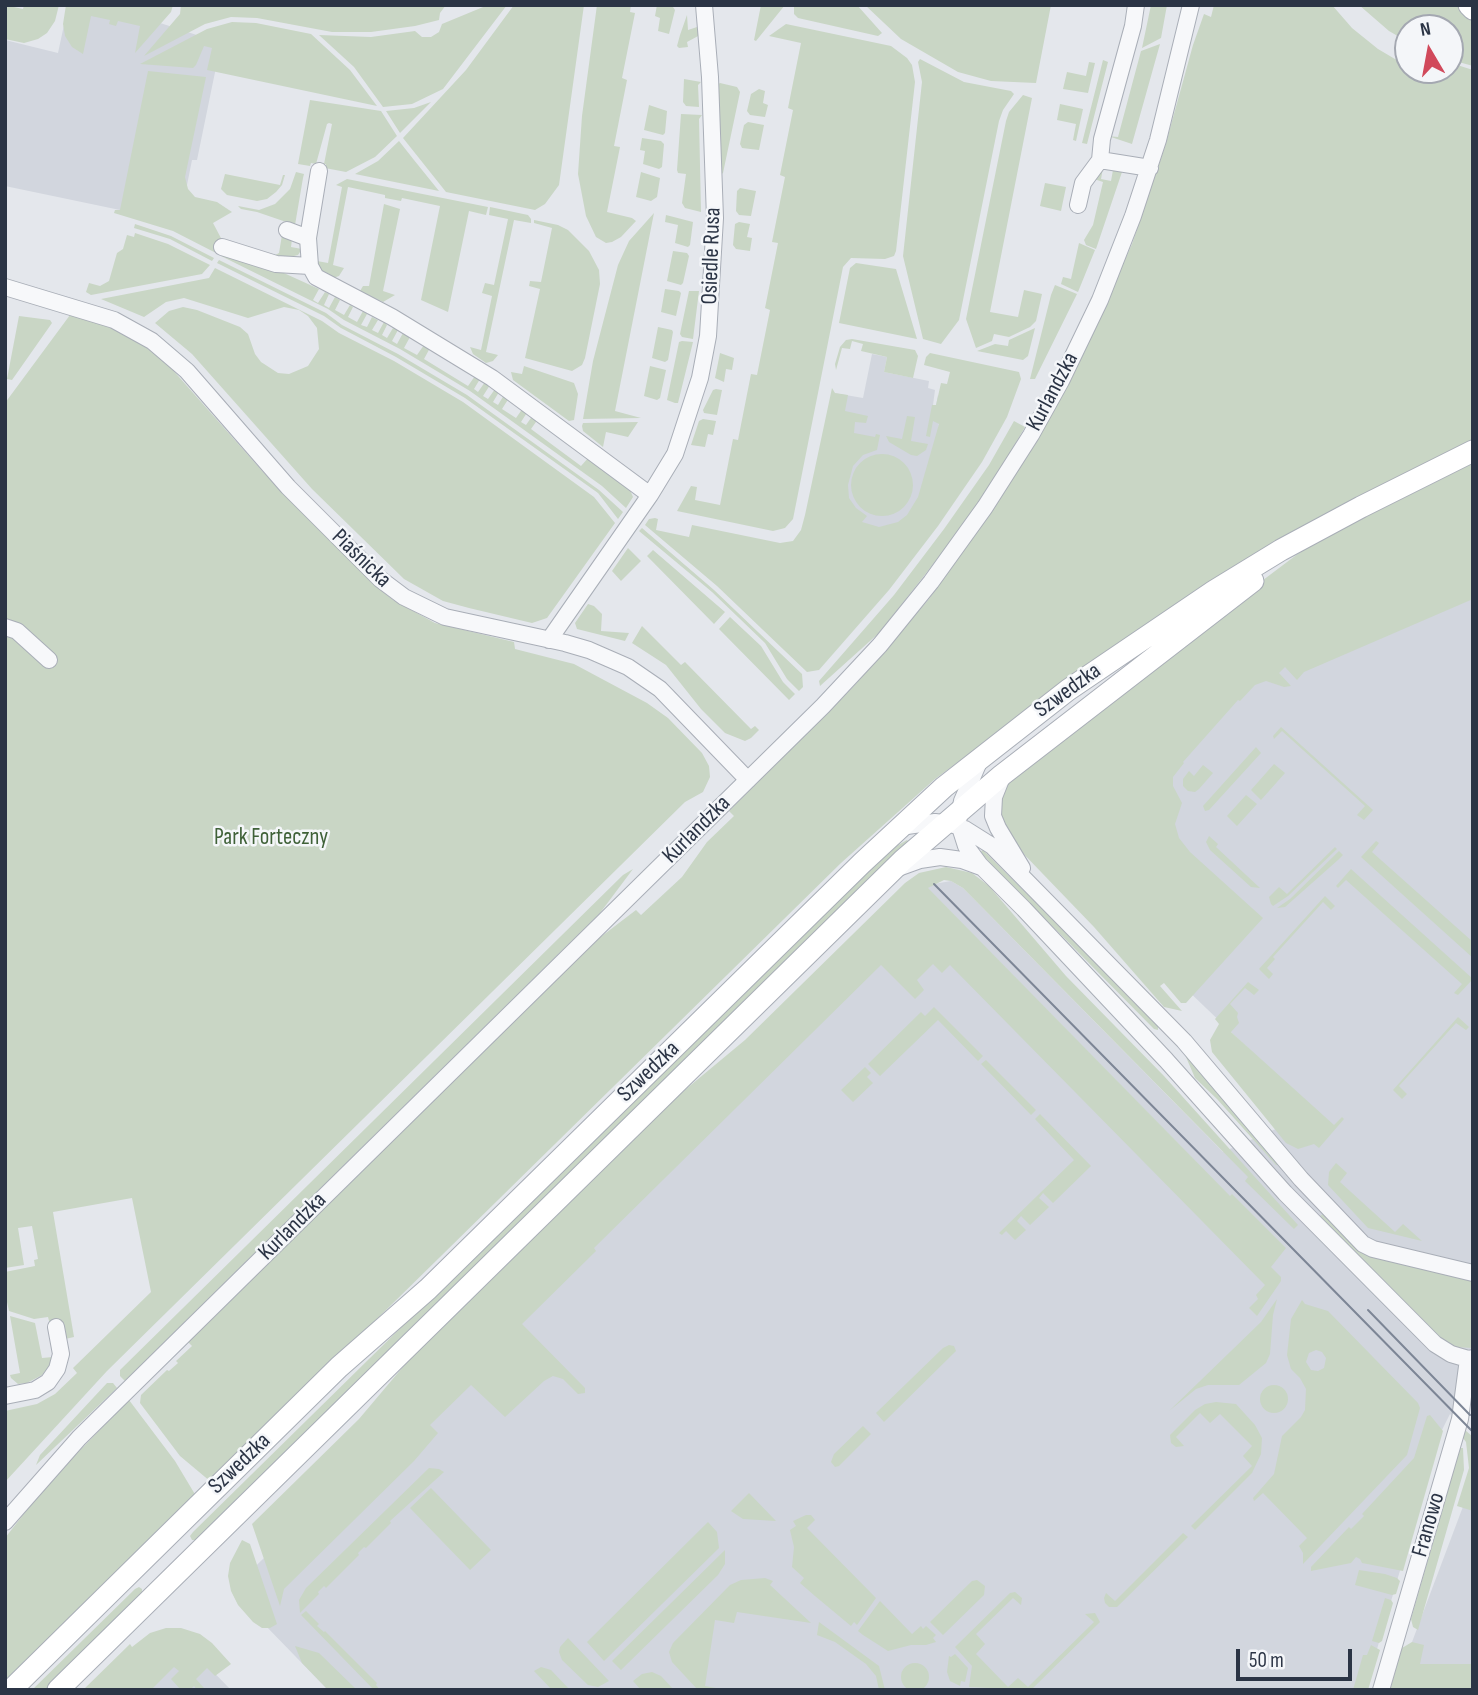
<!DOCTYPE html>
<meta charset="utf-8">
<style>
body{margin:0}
#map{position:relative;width:1478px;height:1695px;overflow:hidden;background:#e4e7ec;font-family:"Sofia Sans Condensed",sans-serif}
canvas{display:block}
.frame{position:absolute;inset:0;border:7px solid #2b3445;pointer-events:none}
.north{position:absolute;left:1394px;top:14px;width:70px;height:70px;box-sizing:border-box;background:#f4f6f9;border:2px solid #a4a8b1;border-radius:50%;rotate:350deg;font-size:19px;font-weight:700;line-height:28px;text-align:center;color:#2b3445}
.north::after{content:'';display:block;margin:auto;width:24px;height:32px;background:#d1495b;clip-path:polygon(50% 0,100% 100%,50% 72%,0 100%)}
.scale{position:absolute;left:1236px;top:1649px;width:116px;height:32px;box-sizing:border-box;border:4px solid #2b3445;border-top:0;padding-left:9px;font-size:21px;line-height:24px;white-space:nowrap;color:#2b3445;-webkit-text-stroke:5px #f4f6f9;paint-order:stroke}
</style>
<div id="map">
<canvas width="1478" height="1695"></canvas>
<div class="frame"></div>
<div class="north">N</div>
<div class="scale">50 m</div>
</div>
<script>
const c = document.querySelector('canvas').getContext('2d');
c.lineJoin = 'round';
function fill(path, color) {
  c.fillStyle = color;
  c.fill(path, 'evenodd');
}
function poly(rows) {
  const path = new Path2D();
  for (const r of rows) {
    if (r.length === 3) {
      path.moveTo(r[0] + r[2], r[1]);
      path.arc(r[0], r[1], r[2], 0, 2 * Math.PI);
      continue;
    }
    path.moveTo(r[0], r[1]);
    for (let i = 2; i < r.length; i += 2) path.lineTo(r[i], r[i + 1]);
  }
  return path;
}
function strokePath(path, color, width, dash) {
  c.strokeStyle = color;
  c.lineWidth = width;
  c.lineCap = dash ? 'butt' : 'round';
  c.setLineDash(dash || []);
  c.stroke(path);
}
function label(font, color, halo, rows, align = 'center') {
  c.font = font + ' "Sofia Sans Condensed",sans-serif';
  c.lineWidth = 5;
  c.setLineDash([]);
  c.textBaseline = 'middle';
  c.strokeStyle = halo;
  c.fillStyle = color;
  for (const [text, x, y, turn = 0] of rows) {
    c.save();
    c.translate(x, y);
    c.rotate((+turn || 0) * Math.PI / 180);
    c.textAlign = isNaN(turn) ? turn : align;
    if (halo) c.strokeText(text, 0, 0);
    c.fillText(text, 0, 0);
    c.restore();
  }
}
fill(poly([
 [67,11,145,18,221,43,197,160,192,160,181,215,120,210,5,186,5,40,58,53],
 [872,354,887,357,884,372,929,381,928,388,935,390,933,405,936,405,938,395,941,508,797,585,834,393,863,398],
 [1473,499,1473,1368,1451,1415,1450,1414,1440,1434,1365,1690,328,1690,231,1590,367,1458,391,1441,891,950,969,953,1197,1163,927,888,934,884,951,881,963,888,1223,1152,1278,1128,1302,1100,1182,985,1057,845],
 [1473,1480,1473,1664,1406,1664,1412,1642],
 [191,1649,231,1690,149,1690]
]), '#d2d6de');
fill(poly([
 [5,5,23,9,24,5,59,5,55,21,47,33,38,39,24,43,5,39],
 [66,5,173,5,171,12,135,53,140,26,118,21,116,26,109,24,110,20,91,16,83,54,72,47,65,36,63,24],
 [181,5,446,5,440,13,439,20,415,26,371,32,332,32,257,18,231,17,205,24,144,56,180,14],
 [488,5,507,5,443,89,412,104,383,107,354,67,319,35,371,37,415,31,422,37,431,37,439,32,442,24],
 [514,5,584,5,559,185,545,204,535,210,446,192,403,138,466,70],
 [597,5,631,5,630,12,635,13,622,78,627,80,614,146,620,147,607,212,632,218,636,221,621,237,612,242,606,243,596,237,586,216,578,174,582,116],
 [657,5,673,7,675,10,669,34,658,31,660,18,655,16],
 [761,5,785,5,756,41,754,40],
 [794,5,857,5,882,33,878,36,798,18,794,14],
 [865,5,1051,5,1036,83,991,81,958,72,901,39],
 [1151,5,1167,5,1161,38,1142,48],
 [1214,5,1332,5,1352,28,1378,49,1395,59,1408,63,1408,70,1450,70,1454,64,1473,70,1473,443,1094,662,935,779,841,863,211,1482,180,1456,140,1403,141,1395,167,1370,169,1371,178,1363,176,1361,192,1346,188,1342,598,939,636,910,641,915,682,877,707,842,734,816,729,811,853,687,929,599,992,511,1037,441,1075,370,1132,244,1166,143,1193,45,1204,14,1211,17],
 [1359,5,1458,5,1473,22,1473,66,1455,61,1457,54,1450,51,1450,28,1408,28,1408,42,1389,31],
 [687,15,688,30,700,26,700,35,687,42,688,47,679,48,677,46,680,35],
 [232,22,256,23,311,34,350,70,377,106,207,70,212,48,204,46,196,65,193,68,140,64,207,29],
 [786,24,891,46,907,58,912,65,915,82,896,251,894,256,885,259,851,258,843,267,793,519,785,528,773,531,677,511,691,486,697,487,695,500,720,505,733,439,738,440,751,374,757,375,770,310,765,308,778,243,772,242,785,177,780,175,793,110,788,108,801,43,769,36],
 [1160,44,1132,144,1108,136,1118,137,1141,51],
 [920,59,964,82,1011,91,1014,94,1003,110,999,121,959,320,941,344,923,339,903,256,922,82,918,62],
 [1103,60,1108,62,1087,144,1082,143],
 [1089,62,1095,63,1088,93,1063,89,1067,72,1086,76],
 [148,71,206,77,185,177,188,189,195,197,217,202,232,212,213,223,222,240,273,256,279,253,282,235,292,239,291,247,302,249,298,255,278,260,222,243,216,253,173,231,114,213,115,210,120,210],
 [684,79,701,82,698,85,699,107,686,106,683,102],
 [720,83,737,87,740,92,723,173,718,177,715,86],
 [759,89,765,91,763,103,768,105,765,117,750,115,747,111,751,94],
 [1023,95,1032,98,990,312,1018,317,1024,290,1042,294,1036,321,1030,327,1009,337,994,334,992,341,976,348,966,319,1006,121,1009,112],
 [310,100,381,111,397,136,375,157,346,172,325,168,326,164,324,164,332,124,329,123,327,124,316,164,311,163,310,166,298,164],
 [431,102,400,133,386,111,414,108],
 [1060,104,1083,109,1076,141,1073,140,1076,124,1057,120],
 [649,105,667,111,665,133,663,135,644,130],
 [681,114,702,115,699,119,701,212,685,208,682,203,686,174,678,173,677,170],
 [748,122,764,125,759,150,742,148,740,144,744,125],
 [642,138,661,141,664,144,662,167,659,169,643,164,645,151,640,150],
 [399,141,414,160,439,191,355,174,378,161],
 [1103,168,1101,179,1111,181,1113,170,1122,172,1096,249,1086,245,1084,240,1093,225,1103,182,1094,179],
 [296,172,304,174,303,178,295,225,257,212,241,209,238,206,259,210,275,204,290,189],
 [641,172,660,178,657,197,651,201,636,197],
 [225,174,280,185,283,175,285,175,282,185,276,192,267,199,257,201,227,195,221,189],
 [347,179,488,207,486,215,469,211,448,312,421,300,440,206,402,198,401,201,385,198,385,195,348,187,333,265,344,268,339,276,333,278,319,269,317,261,328,263,342,187,336,185],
 [1045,183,1066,187,1061,211,1040,206],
 [740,188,756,191,751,216,739,215,736,211,737,191],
 [384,204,400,209,383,291,395,295,383,302,360,291,363,286,369,286],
 [490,207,528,215,531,219,531,223,514,220,486,352,498,355,493,361,486,363,473,354,470,347,481,350,492,296,482,293,485,283,494,285,508,219,489,215],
 [654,213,615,411,641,418,583,419,593,361,618,265,629,241],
 [666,215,693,222,690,245,688,247,675,243,678,225,665,222],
 [534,220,558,225,568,230,589,251,599,270,600,284,585,358,582,365,572,371,525,358,540,289,529,286,530,281,541,282,552,228,534,223],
 [739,222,750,224,747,237,752,238,750,251,736,249,733,245,735,224],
 [135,224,171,236,214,258,212,261,170,239,134,228],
 [135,233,168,244,210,265,202,274,91,295,86,292,89,283,100,286,109,281,117,253,123,249,127,235,134,237],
 [1079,243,1095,250,1078,292,1061,284,1063,277,1071,279],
 [223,251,275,269,319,289,313,300,318,303,325,292,329,294,324,305,329,308,335,297,340,300,335,310,344,315,350,305,353,307,348,317,357,322,363,311,367,314,361,325,367,327,372,317,378,320,372,330,378,333,384,322,387,325,382,335,387,338,393,328,398,330,392,341,397,344,403,333,410,337,404,348,417,355,424,345,430,348,424,359,468,386,475,376,480,379,474,389,478,392,485,382,490,385,483,396,488,399,495,389,499,392,493,402,498,405,504,395,509,398,502,409,516,418,523,408,528,411,521,422,526,425,533,415,538,419,531,429,581,466,589,457,630,490,633,497,626,508,602,486,470,391,400,349,344,320,328,309,221,256],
 [673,251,687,253,689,256,683,283,681,285,667,281],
 [219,260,326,313,342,325,398,354,467,395,599,490,623,512,618,519,598,493,465,398,396,357,341,328,324,316,217,263],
 [856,263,896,269,917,339,839,323,850,268],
 [215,268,322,321,339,333,394,361,463,402,594,497,615,523,547,618,532,623,469,608,443,601,404,579,312,489,192,354,155,323,169,311,183,307,197,310,240,327,248,334,255,354,261,362,278,373,289,374,308,366,319,349,317,328,308,316,299,310,284,307,248,318,184,298,166,302,144,317,101,299,209,278],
 [1055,285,1077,294,1035,379,1030,379,1051,295],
 [665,289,679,291,681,293,676,316,661,312],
 [689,291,699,291,693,339,682,337,680,334],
 [70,315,112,328,131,337,164,360,264,473,376,586,393,600,435,623,514,642,515,649,574,664,647,703,668,718,702,753,709,766,710,777,703,792,685,802,107,1371,5,1482,5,1411,37,1404,55,1394,77,1373,73,1368,151,1292,132,1198,53,1212,74,1337,65,1339,51,1328,48,1317,34,1319,9,1311,5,1293,5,1272,35,1266,34,1260,38,1259,32,1226,18,1228,24,1265,5,1268,5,403],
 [19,316,50,320,52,323,12,380,7,379],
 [658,327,672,330,673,332,668,360,665,362,652,358],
 [1035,328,1028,356,1023,360,977,351,995,344,1008,346,1009,340],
 [852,339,915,350,918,356,913,378,884,372,887,357,861,351,863,344,852,341,850,349,842,348,836,370,835,364,840,347,846,340],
 [682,341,693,342,678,403,675,403,667,400,679,342],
 [720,353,734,358,732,370,726,369,724,382,715,378],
 [930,353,1019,372,1021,379,1007,417,982,462,938,526,889,590,819,670,807,672,717,586,645,525,649,519,655,518,658,519,656,530,689,537,692,525,780,543,793,541,801,530,805,515,832,388,835,393,848,395,845,411,868,416,866,423,855,422,854,433,875,437,876,434,880,435,877,450,863,455,853,466,848,485,849,498,856,508,867,516,862,522,879,527,898,522,907,515,918,497,939,424,933,421,930,437,926,436,932,405,936,405,941,383,947,384,950,372,924,365,926,357],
 [524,366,574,383,578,394,574,420,569,421,513,380,511,372,522,374],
 [650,366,666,370,660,398,657,400,644,396],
 [716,389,722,390,717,415,704,413,703,410,713,390],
 [907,416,915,417,911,441,928,444,926,450,917,456,911,455,889,442,886,436,902,439],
 [703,419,716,421,713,435,708,434,705,447,691,445,699,421],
 [1014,421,1025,427,1000,470,956,535,880,632,820,686,819,681,894,595,944,529,989,465],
 [638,422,628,437,606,432,603,447,583,431,582,426,583,423],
 [882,485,31],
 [1473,460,1473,599,1304,672,1297,680,1285,667,1279,673,1291,686,1284,687,1266,681,1255,685,1240,701,1238,700,1183,762,1184,763,1173,777,1173,786,1182,803,1175,824,1179,838,1190,852,1263,918,1186,1003,1181,1003,1164,983,1160,986,1182,1011,1164,1007,1094,927,1016,846,998,811,1005,783,1214,617,1299,553,1332,532],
 [642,528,714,590,802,674,803,687,799,691,787,679,765,643,712,592,639,531],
 [628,548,641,561,621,581,612,571],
 [653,550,725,612,714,624,647,556],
 [588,604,594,606,602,614,601,631,629,633,625,641,577,629,575,623],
 [730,617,761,646,783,682,795,694,789,700,719,629],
 [642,626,681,665,685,662,751,729,755,726,759,730,751,738,745,741,725,733,701,709,666,665,632,643],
 [1281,727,1373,810,1364,820,1357,815,1365,806,1282,731,1274,739,1273,736],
 [1256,747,1261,753,1209,810,1205,811,1203,806],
 [1274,764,1285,773,1261,800,1251,790],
 [1203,765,1213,773,1199,789,1195,792,1188,791,1183,786,1183,779,1189,771,1194,776],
 [1246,795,1257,804,1237,826,1227,816],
 [1209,836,1218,844,1216,847,1260,888,1251,887,1210,850,1206,842],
 [907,840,909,842,196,1540,192,1540,190,1536,193,1532,839,897,886,852],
 [1376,841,1379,843,1372,852,1473,942,1473,958,1361,857],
 [1335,847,1337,849,1288,896,1273,906,1271,904,1269,897,1279,887,1287,894],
 [983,850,1158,1025,1158,1030,1154,1029,994,867,983,855,981,851],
 [1339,851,1343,855,1338,860,1285,907,1277,908,1290,899],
 [946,867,972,873,989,886,1066,976,1164,1076,1298,1225,1294,1229,1245,1181,1248,1177,963,888,951,881,944,880,928,888,1230,1196,1232,1194,1286,1248,1271,1267,1281,1277,1281,1281,1257,1316,1249,1308,1258,1299,1256,1295,1265,1285,950,965,942,973,933,964,917,980,924,990,915,999,881,965,594,1248,596,1251,522,1324,585,1388,585,1393,578,1394,563,1379,553,1376,544,1381,505,1417,471,1385,430,1425,438,1433,414,1461,284,1589,280,1606,252,1524,359,1419,413,1355,668,1104,745,1040,905,883,919,873],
 [633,869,600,913,125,1381,120,1376,120,1370,623,875],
 [1351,869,1473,979,1458,995,1454,993,1462,984,1346,880,1338,888,1336,886],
 [1325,896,1335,906,1331,910,1323,902,1273,957,1275,959,1267,968,1273,974,1269,979,1259,969],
 [1248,982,1259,990,1254,995,1245,988,1230,1004,1238,1013,1237,1017,1239,1023,1231,1032,1334,1125,1342,1117,1344,1119,1319,1148,1314,1144,1298,1149,1286,1143,1212,1052,1210,1040,1219,1024,1215,1019],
 [934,1007,983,1056,978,1061,938,1020,880,1076,868,1064,921,1012,925,1016],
 [1458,1017,1469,1027,1466,1030,1456,1023,1399,1086,1407,1094,1402,1099,1393,1090],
 [1186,1057,1189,1057,1278,1165,1276,1165,1217,1099,1195,1078],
 [986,1060,1036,1110,1031,1115,981,1064],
 [865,1067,871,1073,867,1077,873,1083,853,1102,841,1090],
 [1040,1114,1091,1166,1053,1203,1043,1193,1039,1198,1049,1207,1030,1225,1021,1216,1017,1221,1026,1230,1015,1240,1006,1231,1002,1235,999,1233,1074,1160,1035,1119],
 [1336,1163,1347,1173,1340,1182,1395,1232,1403,1224,1422,1241,1368,1228,1328,1185,1329,1172],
 [1323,1214,1366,1254,1376,1258,1473,1280,1473,1348,1455,1347,1444,1341,1320,1216],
 [1277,1299,1273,1315,1270,1354,1266,1363,1239,1385,1208,1385,1196,1389,1169,1411,1261,1322],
 [1302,1300,1305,1304,1328,1311,1418,1403,1420,1408,1407,1455,1303,1564,1303,1553,1299,1546,1307,1538,1263,1493,1254,1501,1253,1498,1274,1474,1282,1436,1301,1417,1305,1410,1306,1389,1300,1378,1291,1369,1287,1355,1291,1319],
 [1316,1350,1322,1352,1326,1358,1324,1368,1318,1371,1311,1370,1306,1362,1309,1353],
 [10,1316,35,1323,42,1358,53,1357,50,1365,42,1375,27,1383,18,1384,11,1378,10,1375,20,1373],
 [949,1345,954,1346,956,1351,884,1422,876,1413,943,1348],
 [107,1383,113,1383,117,1388,36,1465,40,1455],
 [1274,1399,14],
 [129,1400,175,1461,196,1496,5,1683,5,1538,48,1483],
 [1216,1402,1236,1404,1255,1425,1262,1438,1261,1454,1252,1473,1195,1530,1191,1526,1252,1466,1243,1456,1252,1446,1220,1414,1210,1423,1200,1413,1176,1437,1184,1446,1176,1447,1171,1443,1170,1435,1195,1410,1205,1404],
 [1430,1415,1443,1431,1403,1571,1362,1563,1360,1559,1356,1557,1351,1563,1311,1571,1311,1567,1349,1527,1351,1529,1364,1516,1362,1514,1414,1458,1427,1416],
 [863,1426,871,1434,839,1466,835,1467,831,1462,834,1454],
 [1465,1430,1473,1437,1473,1511,1457,1506,1469,1468,1466,1442,1463,1438],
 [1460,1448,1463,1448,1464,1470,1418,1630,1413,1627,1411,1619],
 [429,1468,439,1469,444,1472,390,1521,391,1523,366,1548,364,1547,358,1553,359,1555,326,1588,324,1586,318,1592,319,1594,300,1613,299,1600,306,1588],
 [431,1488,491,1550,470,1570,410,1508],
 [749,1493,776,1521,743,1519,731,1511],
 [806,1515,811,1515,815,1520,807,1528,876,1598,857,1625,854,1622,851,1626,815,1596,800,1583,804,1578,792,1567,794,1547,790,1530,796,1526,793,1521],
 [708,1522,717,1532,719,1548,604,1661,587,1642],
 [1183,1533,1188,1537,1117,1607,1109,1607,1105,1603,1104,1598,1106,1593,1115,1601],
 [242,1540,250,1544,277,1624,270,1628,262,1628,253,1622,238,1605,231,1591,228,1576,230,1563],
 [725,1550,725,1564,718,1575,621,1670,612,1661],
 [1359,1570,1385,1574,1397,1578,1400,1581,1396,1594,1392,1595,1355,1585],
 [765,1578,773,1581,770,1585,811,1623,737,1612,734,1623,715,1620,705,1686,716,1688,716,1690,698,1690,672,1662,669,1652,673,1643,730,1585,741,1580],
 [977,1580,985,1586,984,1595,943,1635,930,1622,972,1581],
 [139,1587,142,1589,142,1594,45,1690,32,1690,135,1589],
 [1010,1593,1015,1592,1022,1598,1021,1605,1013,1598,976,1634,985,1644,976,1654,1008,1687,1018,1678,1028,1687,1094,1622,1085,1614,1095,1613,1100,1622,1031,1690,969,1687,972,1666,955,1647],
 [1385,1598,1391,1600,1393,1603,1382,1641,1379,1643,1372,1641],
 [880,1601,912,1634,921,1626,923,1629,926,1626,936,1635,933,1638,936,1642,926,1645,911,1645,888,1651,863,1635,858,1631],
 [306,1611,319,1624,317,1626,324,1632,325,1631,377,1683,376,1685,380,1690,374,1690,304,1618,301,1615],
 [819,1622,879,1666,885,1690,879,1690,876,1676,866,1664,835,1642,817,1635],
 [166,1628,181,1628,200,1634,212,1643,231,1664,215,1676,207,1668,196,1679,204,1688,201,1690,197,1690,194,1686,190,1690,181,1690,171,1679,179,1671,174,1667,151,1690,83,1690,130,1644,132,1647,150,1633],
 [568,1638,609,1681,598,1687,588,1685,562,1660,559,1652,560,1647],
 [1412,1642,1424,1645,1420,1664,1473,1664,1473,1690,1390,1690,1402,1648],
 [1371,1645,1380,1650,1368,1690,1353,1690,1363,1655,1367,1655],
 [295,1646,319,1653,357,1690,328,1690,302,1663],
 [955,1654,968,1668,965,1682,961,1681,960,1686,950,1681,947,1672,949,1656,951,1657],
 [915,1677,14],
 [541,1667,551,1670,570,1690,552,1690,534,1671],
 [652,1672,661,1676,674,1690,641,1690,633,1681,642,1674]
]), '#c9d6c5');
const street = poly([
 [1100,160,1150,168],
 [319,171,308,238,310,266,316,277,392,317,492,378,650,495],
 [1078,205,1083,183,1100,160,1102,139,1133,26,1136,5],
 [287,230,308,238],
 [222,247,276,264,310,266],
 [5,287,114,320,152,341,187,371,288,487,380,579,404,597,445,617,565,643,589,650,628,667,660,689,748,780],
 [5,627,17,631,49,660],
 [549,640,650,495,675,454,700,378,708,336,715,218,710,77,704,5],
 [979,762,962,801,958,821,966,846,980,865,1024,909,1166,1060,1285,1193,1435,1344,1451,1354,1468,1359,1473,1358],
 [1002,777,994,797,993,816,998,828,1022,868],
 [900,827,935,822,951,824,965,829,992,846,1184,1041,1301,1179,1363,1244,1373,1249,1473,1273],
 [898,868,920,860,940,857,962,860,981,867],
 [5,1396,35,1390,48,1382,57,1369,61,1354,56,1327],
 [5,1522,79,1438,823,706,880,645,931,582,985,507,1031,435,1061,381,1100,300,1133,216,1158,140,1191,5],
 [1381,1690,1460,1419,1468,1359]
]);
const secondary = poly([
 [1469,5,1473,9],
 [11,1690,339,1367,428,1289,862,863,944,787,1068,690,1214,591,1281,550,1361,507,1473,451],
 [58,1690,903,860,1002,775,1253,581]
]);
strokePath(street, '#a9aeb7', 18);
strokePath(secondary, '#a9aeb7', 23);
strokePath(street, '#f7f8fa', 16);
strokePath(secondary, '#fff', 21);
strokePath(poly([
 [934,884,1473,1432],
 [1368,1310,1470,1415]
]), '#7d8696', 2);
label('23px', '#2b3445', '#f4f6f9', [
 ["Osiedle Rusa",712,256,-88],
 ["Kurlandzka",1053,392,-62],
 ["Piaśnicka",361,559,44],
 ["Szwedzka",1068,691,-36],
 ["Kurlandzka",697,830,-45],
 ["Szwedzka",649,1072,-44],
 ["Kurlandzka",293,1227,-45],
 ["Szwedzka",240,1464,-44],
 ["Franowo",1429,1525,-74]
]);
label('23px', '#3f6138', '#f4f6f9', [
 ["Park Forteczny",271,838]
]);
</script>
